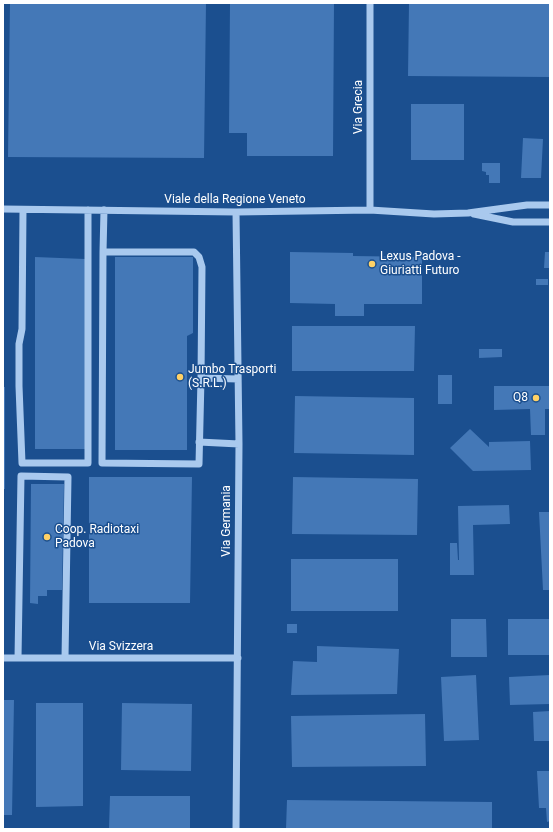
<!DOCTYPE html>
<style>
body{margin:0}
#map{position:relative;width:553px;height:832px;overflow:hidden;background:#1b4f8f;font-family:Roboto,sans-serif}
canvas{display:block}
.frame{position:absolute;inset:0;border:4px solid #fff;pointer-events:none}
</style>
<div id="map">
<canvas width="553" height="832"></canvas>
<div class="frame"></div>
</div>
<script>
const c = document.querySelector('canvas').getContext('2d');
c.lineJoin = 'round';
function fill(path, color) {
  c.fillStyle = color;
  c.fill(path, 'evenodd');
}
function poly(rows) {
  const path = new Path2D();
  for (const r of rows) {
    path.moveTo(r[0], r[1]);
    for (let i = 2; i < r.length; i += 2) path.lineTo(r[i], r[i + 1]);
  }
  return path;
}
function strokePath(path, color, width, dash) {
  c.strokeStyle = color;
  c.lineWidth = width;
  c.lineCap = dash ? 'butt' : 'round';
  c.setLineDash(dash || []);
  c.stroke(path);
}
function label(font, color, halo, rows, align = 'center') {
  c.font = font + ' Roboto,sans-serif';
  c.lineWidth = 3;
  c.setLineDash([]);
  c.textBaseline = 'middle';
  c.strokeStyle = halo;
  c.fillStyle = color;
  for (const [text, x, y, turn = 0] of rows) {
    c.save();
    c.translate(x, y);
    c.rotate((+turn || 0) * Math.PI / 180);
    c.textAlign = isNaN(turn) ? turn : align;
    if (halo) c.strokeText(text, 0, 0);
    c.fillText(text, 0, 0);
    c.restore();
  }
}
fill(poly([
 [10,3,206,3,204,158,8,157],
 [230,3,334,3,333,156,247,156,247,133,229,133],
 [409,3,550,3,550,77,408,76],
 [411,104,464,104,464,160,411,160],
 [523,138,543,139,541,178,521,178],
 [482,163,500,163,500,183,489,183,489,175,486,175,486,172,482,171],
 [290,252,353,253,353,256,422,257,422,304,364,304,364,316,335,316,335,304,290,303],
 [545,252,550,252,550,268,544,268],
 [35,257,85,259,86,449,35,449],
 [115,257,193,257,193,333,187,336,187,450,115,450],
 [536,279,548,279,548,285,536,285],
 [292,326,415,326,414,371,292,371],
 [479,349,502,349,502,357,479,358],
 [438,375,452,375,452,404,438,404],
 [494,386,550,386,550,409,545,409,545,435,531,435,530,409,494,410],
 [3,387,5,387,5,489,3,489],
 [295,396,414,398,414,455,294,453],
 [470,429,489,447,489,442,530,441,531,470,473,471,450,448],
 [89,477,192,477,190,603,89,603],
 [293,477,418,479,417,535,292,534],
 [31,484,64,484,62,590,47,590,47,596,38,596,38,604,30,603],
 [509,505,510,524,473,525,474,575,450,575,450,543,457,543,458,560,459,560,458,506],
 [539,512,550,512,550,590,543,590],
 [291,559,398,559,398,611,291,611],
 [451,619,486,619,487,657,451,657],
 [508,619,550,619,550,655,508,655],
 [287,624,297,624,297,633,287,633],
 [317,646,399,649,397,694,291,695,293,661,317,662],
 [476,675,479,740,444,741,441,677],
 [550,675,550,704,510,705,509,677],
 [3,700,14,700,12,815,3,815],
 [36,703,83,703,83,806,36,807],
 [122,703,192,704,191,771,121,770],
 [550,711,550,741,534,741,533,712],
 [425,714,426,766,292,767,291,716],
 [537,771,550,771,550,821,547,822,546,808,539,808],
 [110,796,190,796,190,829,109,829],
 [287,800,492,802,492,829,286,829]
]), '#4478b7');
strokePath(poly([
 [3,209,236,212,370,210,434,214,468,213,527,205,550,205],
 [23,210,22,329,19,344,19,386,22,463,88,463,88,210],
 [370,210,370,3],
 [236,212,239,444,236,829],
 [474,214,513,222,550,222],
 [103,252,104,210],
 [201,378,199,464,102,463,103,252,194,252,199,257,202,267,201,378,238,379],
 [199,442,239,444],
 [3,658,238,658],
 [18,658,21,476,68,477,65,658]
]), '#a9c9ee', 7);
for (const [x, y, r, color] of [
 [372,264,4,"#ffd166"],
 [180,377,4,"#ffd166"],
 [536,398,4,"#ffd166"],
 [47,537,4,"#ffd166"]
]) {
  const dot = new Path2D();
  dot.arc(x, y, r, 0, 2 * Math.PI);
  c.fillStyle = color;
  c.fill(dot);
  strokePath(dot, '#1b4f8f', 1.5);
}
label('12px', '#fff', '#1b4f8f', [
 ["Via Grecia",359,107,-90],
 ["Viale della Regione Veneto",235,200],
 ["Via Germania",227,521,-90],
 ["Via Svizzera",121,647]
]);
label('12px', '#fff', '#1b4f8f', [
 ["Lexus Padova -",380,257],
 ["Giuriatti Futuro",380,271],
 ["Jumbo Trasporti",188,370],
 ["(S.R.L.)",188,384],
 ["Q8",528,398,"right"],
 ["Coop. Radiotaxi",55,530],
 ["Padova",55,544]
], 'left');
</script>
